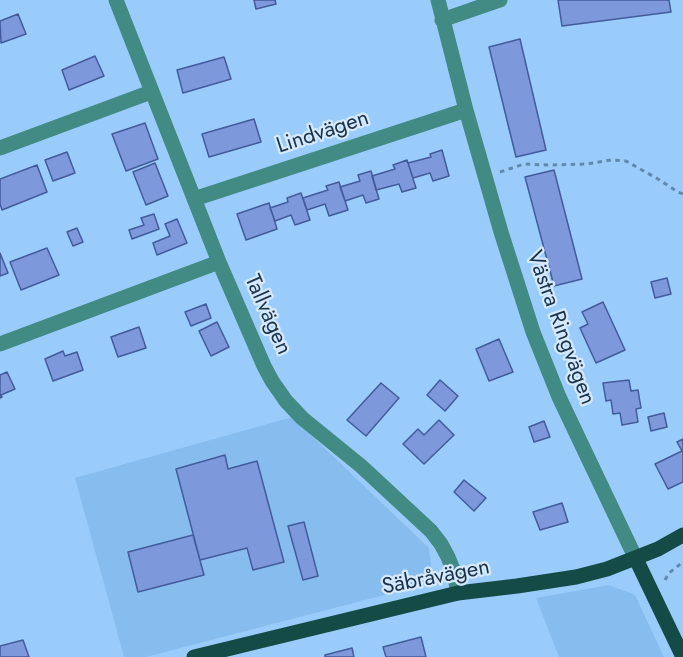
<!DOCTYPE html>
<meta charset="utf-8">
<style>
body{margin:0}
canvas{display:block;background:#99ccfb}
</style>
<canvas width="683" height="657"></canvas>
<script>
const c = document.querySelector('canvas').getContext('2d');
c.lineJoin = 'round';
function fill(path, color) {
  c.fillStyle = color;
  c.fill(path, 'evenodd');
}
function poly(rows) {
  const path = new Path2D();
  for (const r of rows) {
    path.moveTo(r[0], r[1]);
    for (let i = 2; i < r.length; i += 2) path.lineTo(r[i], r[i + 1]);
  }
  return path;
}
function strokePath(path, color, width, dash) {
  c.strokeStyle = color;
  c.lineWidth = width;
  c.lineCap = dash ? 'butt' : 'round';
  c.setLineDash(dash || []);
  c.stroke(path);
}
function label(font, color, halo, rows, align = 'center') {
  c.font = font + ' Jost,sans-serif';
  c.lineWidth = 4.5;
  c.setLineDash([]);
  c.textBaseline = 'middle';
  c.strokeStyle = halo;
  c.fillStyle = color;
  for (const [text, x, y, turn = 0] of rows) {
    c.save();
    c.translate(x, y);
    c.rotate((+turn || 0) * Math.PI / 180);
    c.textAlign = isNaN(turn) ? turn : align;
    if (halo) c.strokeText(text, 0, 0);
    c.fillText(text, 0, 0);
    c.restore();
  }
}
fill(poly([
 [292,417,429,548,433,580,388,594,146,657,124,657,75,478],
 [609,585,635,595,664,657,559,657,536,598]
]), '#87bdee');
const building = poly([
 [254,0,275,0,276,4,256,9,254,0],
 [558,0,669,0,671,12,562,26,558,0],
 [18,14,26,34,1,43,0,21,18,14],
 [520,39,546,150,516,157,489,47,520,39],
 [95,56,104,76,69,90,62,70,95,56],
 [224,57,231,79,183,93,177,70,224,57],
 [254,119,261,142,209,157,202,134,254,119],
 [145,123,158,159,126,171,112,134,145,123],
 [442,150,449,176,433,181,430,173,413,178,408,163,431,157,430,154,442,150],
 [67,152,75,173,53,181,45,160,67,152],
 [407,160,416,188,402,192,399,184,376,190,372,176,395,169,393,165,407,160],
 [155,163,168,196,146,205,133,172,155,163],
 [37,165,47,192,2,210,0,204,0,179,37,165],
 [554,170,582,279,554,286,525,177,554,170],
 [371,171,379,199,366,203,363,195,345,201,340,187,360,181,358,175,371,171],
 [339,182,348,210,329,216,325,204,307,210,303,198,328,190,326,186,339,182],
 [301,193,310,220,295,225,291,215,275,221,270,208,288,202,287,198,301,193],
 [269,203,277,229,246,240,237,214,269,203],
 [154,214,159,229,132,239,129,230,144,225,141,218,154,214],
 [177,219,187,243,157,255,153,243,170,236,165,224,177,219],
 [77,228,83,242,73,246,67,232,77,228],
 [47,248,59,275,21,290,10,262,47,248],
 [0,253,8,273,0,276,0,253],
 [667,278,671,294,655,298,651,282,667,278],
 [603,302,625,350,596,363,580,328,588,324,582,312,603,302],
 [206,304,211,318,191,326,185,312,206,304],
 [217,322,229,347,211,356,199,331,217,322],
 [139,327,146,348,118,357,111,337,139,327],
 [499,339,513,372,489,381,476,349,499,339],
 [63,351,65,356,77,352,83,370,53,381,45,359,63,351],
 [7,372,15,389,1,395,2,397,0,398,0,375,7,372],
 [440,380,458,396,445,411,427,395,440,380],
 [629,380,631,391,638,390,641,408,636,409,638,422,622,425,620,413,613,414,611,400,606,401,603,383,629,380],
 [381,383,399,398,366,436,347,420,381,383],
 [664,413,667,427,651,431,648,417,664,413],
 [439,420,454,435,424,464,403,444,418,429,424,435,439,420],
 [544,421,550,437,534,442,529,427,544,421],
 [683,439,683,482,668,489,655,464,682,451,677,442,683,439],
 [225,455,228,469,257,461,284,562,253,570,247,548,200,560,176,469,225,455],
 [464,480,486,498,474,511,454,492,464,480],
 [562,503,568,522,540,530,533,512,562,503],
 [304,522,318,576,303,580,288,526,304,522],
 [193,535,204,575,138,592,128,552,193,535],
 [421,637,426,657,386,657,383,647,421,637],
 [23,640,29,657,0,657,0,646,23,640],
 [352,648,354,657,325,657,325,655,352,648]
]);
fill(building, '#7d99dc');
strokePath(building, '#435b9b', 1.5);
strokePath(poly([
 [500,172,524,164,548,165,587,164,611,160,626,161,658,179,678,192,683,194],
 [665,580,669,573,683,562]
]), '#6089ad', 3, [4.5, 4.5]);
strokePath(poly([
 [116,0,219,262,264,366,272,381,286,401,302,418,361,466,431,531,441,544,448,557,454,572,458,593],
 [438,0,466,110,501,232,533,332,559,397,636,559],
 [442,20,500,0],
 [0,148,151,92],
 [194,199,466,110],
 [0,344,219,262]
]), '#428b84', 15);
strokePath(poly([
 [636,559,683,657],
 [194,657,458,593,517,586,576,577,607,569,658,549,683,535]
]), '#154b47', 15);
label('22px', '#18334a', '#d6e9fc', [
 ["Lindvägen",323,133,-18],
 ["Tallvägen",267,315,66],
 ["Västra Ringvägen",560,328,70],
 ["Säbråvägen",436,578,-11]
]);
</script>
